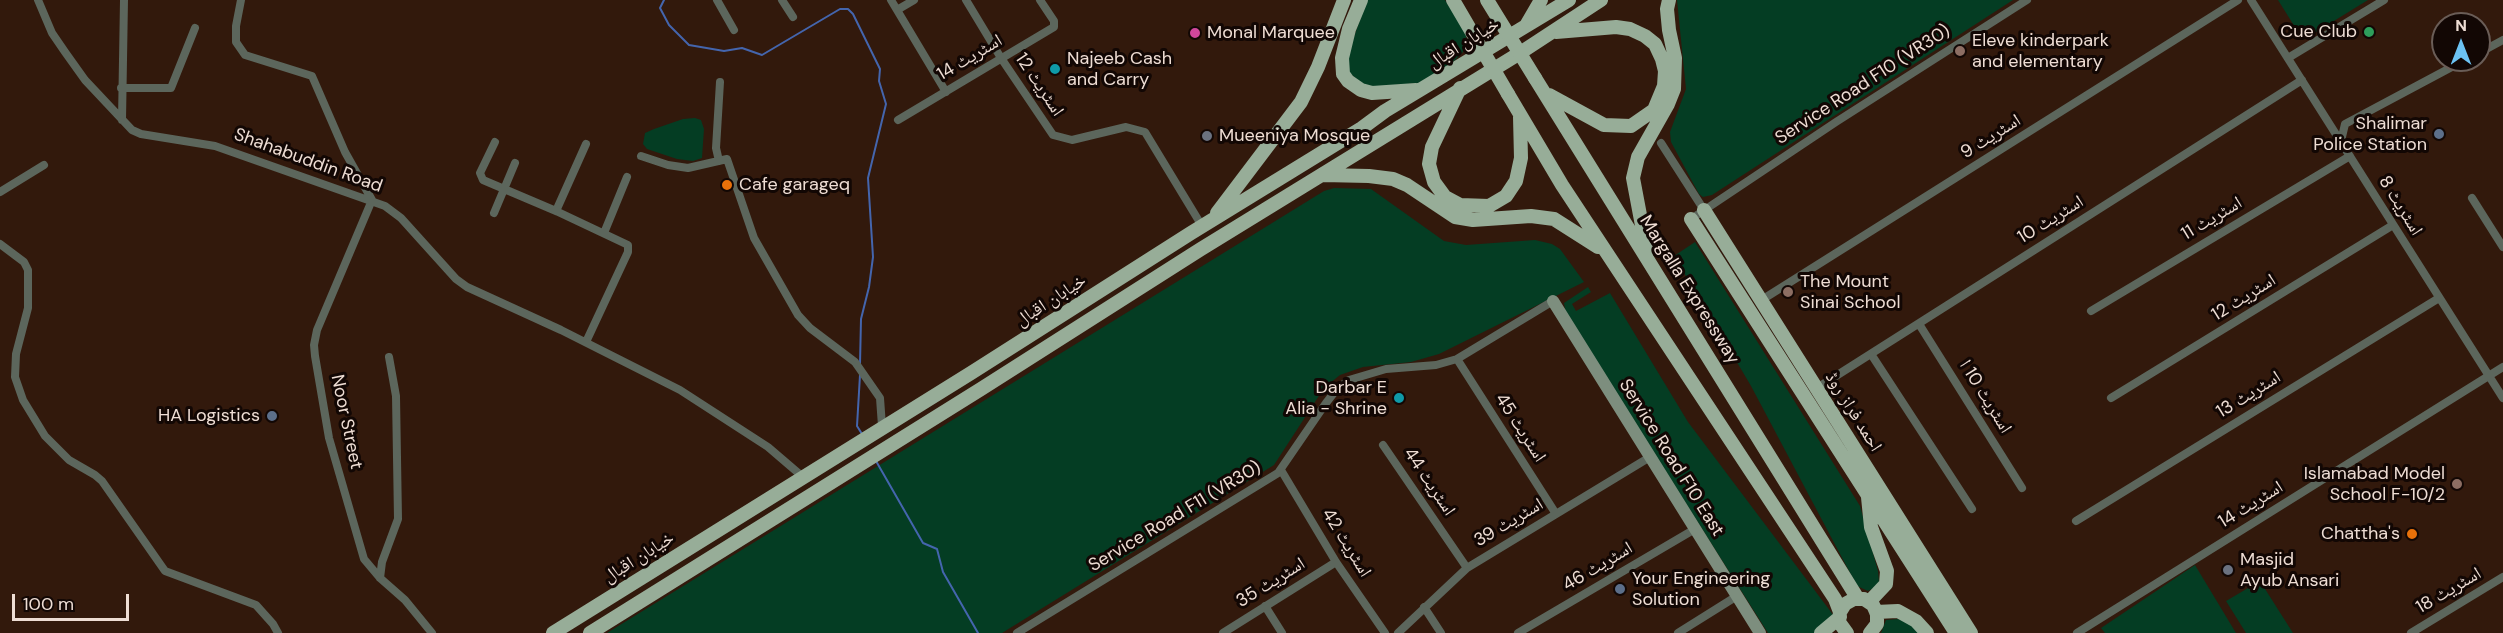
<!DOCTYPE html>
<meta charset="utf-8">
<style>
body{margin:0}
#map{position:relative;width:2503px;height:633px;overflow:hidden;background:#32190c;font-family:"DM Sans",sans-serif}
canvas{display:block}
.north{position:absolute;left:2431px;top:12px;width:60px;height:60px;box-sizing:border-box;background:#120704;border:2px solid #6a5d57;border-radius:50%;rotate:0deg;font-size:16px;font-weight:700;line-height:24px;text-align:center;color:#eeddd4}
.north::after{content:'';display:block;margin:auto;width:21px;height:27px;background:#6cc2f3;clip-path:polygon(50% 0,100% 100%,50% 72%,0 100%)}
.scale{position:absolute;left:12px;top:594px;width:117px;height:27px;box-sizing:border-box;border:3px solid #eeddd4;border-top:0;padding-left:8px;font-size:18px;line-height:21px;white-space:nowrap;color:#eeddd4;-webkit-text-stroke:4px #120704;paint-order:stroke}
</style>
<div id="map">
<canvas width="2503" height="633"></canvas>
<div class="north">N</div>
<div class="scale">100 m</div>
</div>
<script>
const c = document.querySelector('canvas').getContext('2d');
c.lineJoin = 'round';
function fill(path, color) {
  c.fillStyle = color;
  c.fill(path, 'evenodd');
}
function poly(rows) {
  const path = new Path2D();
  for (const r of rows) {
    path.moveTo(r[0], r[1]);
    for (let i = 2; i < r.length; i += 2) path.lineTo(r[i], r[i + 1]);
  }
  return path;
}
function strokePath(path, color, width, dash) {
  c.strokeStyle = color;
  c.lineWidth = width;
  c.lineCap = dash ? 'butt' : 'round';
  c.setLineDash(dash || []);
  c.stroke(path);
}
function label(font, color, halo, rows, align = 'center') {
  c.font = font + ' "DM Sans","Noto Naskh Arabic",sans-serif';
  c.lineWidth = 6;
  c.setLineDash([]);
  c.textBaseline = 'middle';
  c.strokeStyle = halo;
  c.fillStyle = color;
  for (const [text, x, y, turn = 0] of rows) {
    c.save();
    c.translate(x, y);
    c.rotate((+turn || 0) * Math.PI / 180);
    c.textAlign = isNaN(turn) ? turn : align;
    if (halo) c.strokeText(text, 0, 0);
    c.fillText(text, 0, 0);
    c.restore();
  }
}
fill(poly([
 [1367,0,1445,0,1467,32,1463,52,1451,64,1419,83,1371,87,1363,84,1348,72,1346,59],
 [1677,0,2013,0,1712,195,1703,197,1699,194,1671,142,1670,132,1686,89],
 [2278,0,2368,0,2303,40],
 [695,118,701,120,704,129,702,158,693,161,677,159,647,149,643,144,645,133,654,129,683,119],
 [1334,188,1371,189,1444,241,1466,245,1535,240,1552,244,1560,249,1584,282,1439,354,1411,362,1363,367,1340,375,1324,388,1274,465,1002,633,607,633,1324,191],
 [1695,242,1860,506,1878,571,1879,582,1876,587,1868,591,1857,586,1751,386,1674,256],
 [1588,287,1591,292,1572,304,1576,311,1610,293,1688,422,1834,616,1815,633,1768,633,1566,314,1564,303],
 [2195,565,2236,633,2105,633,2101,628],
 [2260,581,2293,633,2246,633,2226,601],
 [1898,619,1914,625,1922,633,1881,633,1886,620]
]), '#043d23');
strokePath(poly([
 [664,0,660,8,669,25,689,45,724,51,742,48,762,55,840,9,848,9,853,14,880,69,879,81,886,104,868,178,873,257,869,287,861,319,860,364],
 [860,375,857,426,862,434],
 [876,461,923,543,937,549,943,572,978,633]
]), '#4465ad', 2);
strokePath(poly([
 [38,0,52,33,65,52,85,80,132,130,141,134,215,146,385,206,401,218,456,279,467,287,561,330,680,390,768,447,803,477],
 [241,0,236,26,236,42,245,55,312,76,345,152,372,200,317,330,314,345,315,356,329,438,364,559,380,578,405,600,432,633],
 [717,0,734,30],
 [782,0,793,17],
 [891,0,946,92],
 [966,0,1001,58,1053,135,1072,140,1126,127,1145,132,1202,226],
 [2251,0,2503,398],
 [897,10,914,0],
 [2479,53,2503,40],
 [2288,58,2384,0],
 [121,88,171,88,195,28],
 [122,120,124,0],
 [898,120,1054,27,1054,21,1040,0],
 [2341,141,2345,124,2465,60],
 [495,142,480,173,483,180,556,211,628,245,628,252,586,342],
 [1661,143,1704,210],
 [641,156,668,165,688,168,727,159,754,238,798,315,810,328,855,362,880,398,882,426],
 [719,161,716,148,720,82],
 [0,192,44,165],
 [2472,198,2503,247],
 [556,211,586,144],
 [494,213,515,163],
 [1691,219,1836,122,2027,0],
 [604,233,627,177],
 [0,244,24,262,28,270,28,308,16,354,15,377,23,400,45,436,69,460,95,475,102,481,165,571,256,605,273,624,278,633],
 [1760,301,2238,0],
 [2091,311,2350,156],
 [1919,324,2022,488],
 [1871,354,1972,509],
 [1457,359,1556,514],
 [1817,388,2302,80],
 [2111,398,2393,225],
 [1383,445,1467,568],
 [1281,470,1336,562,1385,633],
 [2076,521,2439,298],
 [380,578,382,562,398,519,396,396,389,357],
 [1265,606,1282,633],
 [1424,607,1441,633],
 [1017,633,1278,473,1326,403,1337,389,1349,380,1386,369,1436,365,1457,359,1553,301],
 [1223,633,1336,562],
 [1398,633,1467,568,1650,457],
 [1518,633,1695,529],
 [1678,633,1737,596],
 [2077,633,2503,367],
 [2411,633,2503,577]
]), '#5c665c', 8);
strokePath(poly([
 [1553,301,1760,633]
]), '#7d8e7e', 12);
strokePath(poly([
 [1361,0,1349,29,1342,58,1343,74,1348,81,1361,90,1372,93,1416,90],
 [1527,24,1541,0],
 [1535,78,1858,599],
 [1460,88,1432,147,1429,164,1434,182,1445,197,1460,205,1489,206,1506,196,1516,181,1521,158,1520,117],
 [1508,94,1562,185,1835,599,1840,612],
 [1549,95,1604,125,1631,126,1654,110,1664,86,1665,71,1662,59,1655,44,1645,36,1630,29,1616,27,1556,32],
 [1323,175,1369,176,1393,179,1407,185,1455,217,1473,220,1531,216,1554,219,1598,247],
 [1704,210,1971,633],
 [1217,213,1301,102,1318,67,1344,0],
 [1691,219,1956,633],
 [1647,252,1633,178,1638,157,1668,104,1674,89,1675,58,1669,30,1667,9,1669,0],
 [1868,497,1871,527,1887,571,1886,584,1869,602],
 [1876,612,1898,611,1916,621,1927,633],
 [553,633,971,373,1191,233,1362,128,1385,111,1569,0],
 [590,633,981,389,1201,249,1520,53,1601,0],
 [1821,633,1840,617],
 [1847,633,1839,622,1840,612,1845,604,1854,599,1864,599,1873,605,1877,614,1877,624,1870,633]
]), '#97ad98', 14);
strokePath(poly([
 [1453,0,1508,94],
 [1487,0,1535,78]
]), '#97ad98', 14);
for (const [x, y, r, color] of [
 [2369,32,6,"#2e9e5b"],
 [1195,33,6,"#d1479c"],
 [1960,51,6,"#8d6e63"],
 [1055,69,6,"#0f9aa8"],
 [2439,134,6,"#5c6f8a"],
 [1207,136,6,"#6b7280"],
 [727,185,6,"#e8710a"],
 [1788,292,6,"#8d6e63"],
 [1399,398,6,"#0f9aa8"],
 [272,416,6,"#5c6f8a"],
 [2457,484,6,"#8d6e63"],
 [2412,534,6,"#e8710a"],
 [2228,570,6,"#6b7280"],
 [1620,589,6,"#5c6f8a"]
]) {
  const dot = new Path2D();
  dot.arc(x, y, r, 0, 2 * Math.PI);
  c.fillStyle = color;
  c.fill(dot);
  strokePath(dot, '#120704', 2);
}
label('18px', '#eeddd4', '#120704', [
 ["Cue Club",2357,32,"right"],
 ["Monal Marquee",1207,33],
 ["Eleve kinderpark",1972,41],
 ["and elementary",1972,62],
 ["Najeeb Cash",1067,59],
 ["and Carry",1067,80],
 ["Shalimar",2427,124,"right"],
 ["Police Station",2427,145,"right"],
 ["Mueeniya Mosque",1219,136],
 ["Cafe garageq",739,185],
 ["The Mount",1800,282],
 ["Sinai School",1800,303],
 ["Darbar E",1387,388,"right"],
 ["Alia - Shrine",1387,409,"right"],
 ["HA Logistics",260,416,"right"],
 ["Islamabad Model",2445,474,"right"],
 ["School F-10/2",2445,495,"right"],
 ["Chattha's",2400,534,"right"],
 ["Masjid",2240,560],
 ["Ayub Ansari",2240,581],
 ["Your Engineering",1632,579],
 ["Solution",1632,600]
], 'left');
label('18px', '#eeddd4', '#120704', [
 ["خیابان اقبال",1464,44,-32],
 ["اسٹریٹ 14",970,58,-31],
 ["اسٹریٹ 12",1039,85,56],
 ["Service Road F10 (VR30)",1863,85,-33],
 ["اسٹریٹ 9",1991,137,-32],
 ["Shahabuddin Road",308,161,20],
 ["اسٹریٹ 8",2400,206,58],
 ["اسٹریٹ 11",2212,219,-31],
 ["اسٹریٹ 10",2051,220,-32],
 ["Margalla Expressway",1689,290,58],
 ["اسٹریٹ 12",2244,298,-32],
 ["خیابان اقبال",1051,301,-33],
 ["اسٹریٹ 13",2249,395,-32],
 ["اسٹریٹ 10 ا",1985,397,58],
 ["احمد فراز روڈ",1853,412,58],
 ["Noor Street",346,422,78],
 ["اسٹریٹ 45",1520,428,57],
 ["Service Road F10 East",1671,458,58],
 ["اسٹریٹ 44",1429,482,56],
 ["اسٹریٹ 14",2251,505,-32],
 ["Service Road F11 (VR30)",1175,517,-31],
 ["اسٹریٹ 39",1509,523,-31],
 ["اسٹریٹ 42",1346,543,58],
 ["خیابان اقبال",639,558,-32],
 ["اسٹریٹ 46",1598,567,-31],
 ["اسٹریٹ 35",1271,583,-32],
 ["اسٹریٹ 18",2449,591,-31]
]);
</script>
